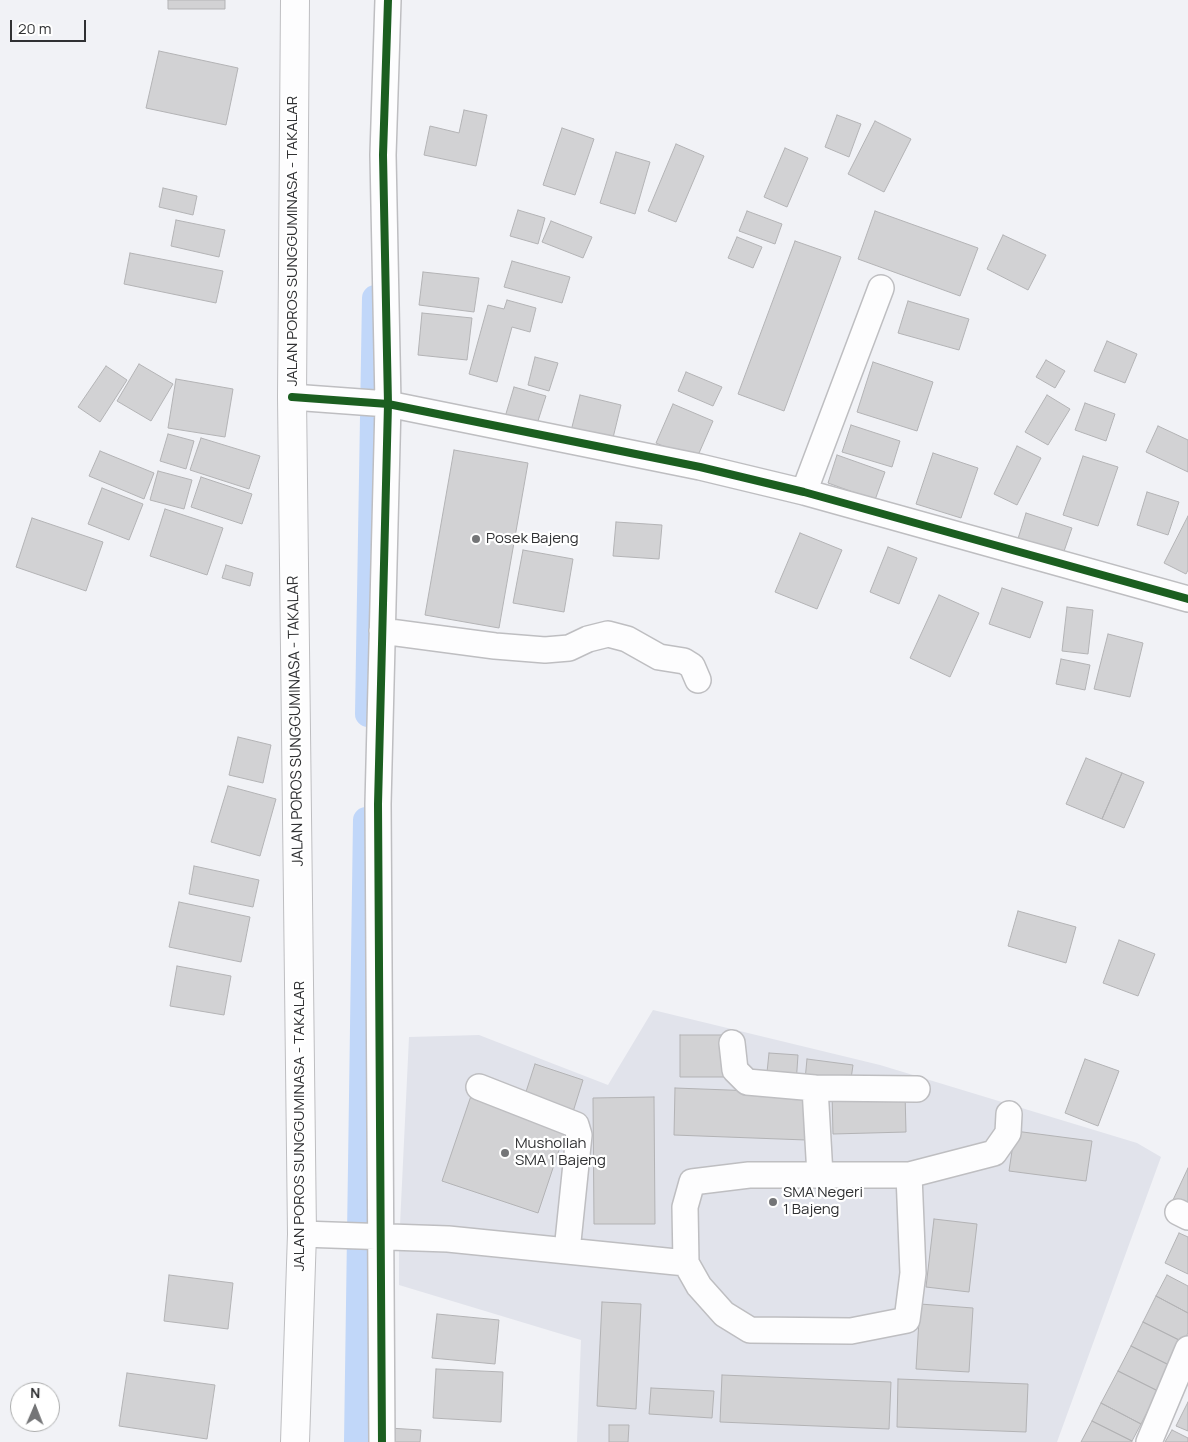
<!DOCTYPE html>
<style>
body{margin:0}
#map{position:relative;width:1188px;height:1442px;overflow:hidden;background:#f1f2f6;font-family:Manrope,sans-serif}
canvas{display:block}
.north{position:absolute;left:10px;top:1382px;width:50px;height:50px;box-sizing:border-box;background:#fff;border:1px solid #acadad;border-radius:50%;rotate:1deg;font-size:14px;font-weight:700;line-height:20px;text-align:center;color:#303133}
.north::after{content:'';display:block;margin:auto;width:18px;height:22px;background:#747577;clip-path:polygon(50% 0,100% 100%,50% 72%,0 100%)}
.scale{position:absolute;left:10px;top:20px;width:76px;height:22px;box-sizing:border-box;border:2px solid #303133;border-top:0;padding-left:6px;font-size:15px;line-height:18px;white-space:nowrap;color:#303133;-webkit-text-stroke:4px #fff;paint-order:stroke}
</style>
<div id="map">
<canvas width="1188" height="1442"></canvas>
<div class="north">N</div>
<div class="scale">20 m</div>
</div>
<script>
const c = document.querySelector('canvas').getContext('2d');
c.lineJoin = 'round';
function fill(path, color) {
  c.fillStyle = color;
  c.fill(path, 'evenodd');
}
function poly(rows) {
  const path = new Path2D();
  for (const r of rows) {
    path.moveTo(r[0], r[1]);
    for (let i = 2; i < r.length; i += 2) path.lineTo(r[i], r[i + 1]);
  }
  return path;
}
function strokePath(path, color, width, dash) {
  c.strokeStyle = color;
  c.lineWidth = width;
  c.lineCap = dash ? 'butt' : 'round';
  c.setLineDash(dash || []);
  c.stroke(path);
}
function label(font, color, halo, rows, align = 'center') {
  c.font = font + ' Manrope,sans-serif';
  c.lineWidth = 4.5;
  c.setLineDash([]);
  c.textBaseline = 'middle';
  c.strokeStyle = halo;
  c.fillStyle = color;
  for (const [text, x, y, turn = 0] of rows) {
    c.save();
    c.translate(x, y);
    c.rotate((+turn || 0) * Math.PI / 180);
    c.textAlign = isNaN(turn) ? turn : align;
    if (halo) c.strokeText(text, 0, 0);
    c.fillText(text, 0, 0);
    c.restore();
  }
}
fill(poly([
 [653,1010,880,1065,1137,1143,1161,1157,1057,1442,577,1442,581,1340,399,1285,399,1246,409,1037,479,1035,608,1085]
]), '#e1e3eb');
strokePath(poly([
 [368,714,375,298],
 [357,1442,366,820]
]), '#c1d7f9', 26);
const building = poly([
 [168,0,225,0,225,9,168,9,168,0],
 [159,51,238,68,226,125,146,108,159,51],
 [464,110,487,115,476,166,424,155,430,126,459,133,464,110],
 [837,115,861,124,849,157,825,147,837,115],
 [875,121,911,139,884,192,848,174,875,121],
 [562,128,594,139,575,195,543,185,562,128],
 [676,144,704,156,676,222,648,211,676,144],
 [785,148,808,158,787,207,764,197,785,148],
 [616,152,650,162,635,214,600,203,616,152],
 [163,188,197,196,193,215,159,207,163,188],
 [518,210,545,218,538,244,510,236,518,210],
 [747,211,782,224,775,244,739,231,747,211],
 [875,211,978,248,960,296,858,259,875,211],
 [176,220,225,230,219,257,171,246,176,220],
 [551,221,592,237,583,258,542,242,551,221],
 [1003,235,1046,255,1028,290,987,269,1003,235],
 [737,237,762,247,753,268,728,258,737,237],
 [795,241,841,257,784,411,738,394,795,241],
 [130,253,223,271,216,303,124,284,130,253],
 [512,261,570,277,562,303,504,287,512,261],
 [423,272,479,278,474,312,419,305,423,272],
 [507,300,536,308,530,332,512,327,497,382,469,374,488,305,504,309,507,300],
 [908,301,969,319,959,350,898,333,908,301],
 [422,313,472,318,467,360,418,355,422,313],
 [1107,341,1137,354,1125,383,1094,371,1107,341],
 [535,357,558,363,549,391,528,385,535,357],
 [1046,360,1065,371,1055,388,1036,377,1046,360],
 [873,362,933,382,917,431,857,412,873,362],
 [139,364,173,384,151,421,117,401,139,364],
 [106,366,127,380,100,422,78,407,106,366],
 [686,372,722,387,713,406,678,391,686,372],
 [176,379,233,389,225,437,168,428,176,379],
 [514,387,546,396,536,427,505,417,514,387],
 [580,395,621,405,611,446,570,435,580,395],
 [1047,395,1070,409,1048,445,1025,432,1047,395],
 [1085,403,1115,414,1106,441,1075,430,1085,403],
 [673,404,713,421,696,460,656,443,673,404],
 [851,425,900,441,892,467,842,452,851,425],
 [1158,426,1188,440,1188,472,1146,452,1158,426],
 [168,434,194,441,186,469,160,461,168,434],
 [201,438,260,456,249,489,190,470,201,438],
 [1017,446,1041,458,1017,505,994,494,1017,446],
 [454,450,528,463,499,628,425,615,454,450],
 [100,451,154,473,144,499,89,476,100,451],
 [933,453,978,468,961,518,916,504,933,453],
 [837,455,885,472,875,500,828,483,837,455],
 [1083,456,1118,467,1098,526,1063,515,1083,456],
 [158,471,192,480,184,509,150,500,158,471],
 [201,477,252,494,242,524,191,507,201,477],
 [102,488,143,504,129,540,88,524,102,488],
 [1147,492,1179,502,1168,535,1137,525,1147,492],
 [165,509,223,528,207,575,150,556,165,509],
 [1026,513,1072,528,1061,560,1016,545,1026,513],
 [1188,516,1188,570,1186,574,1164,563,1188,516],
 [32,518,103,542,86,591,16,567,32,518],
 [616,522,662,525,659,559,613,556,616,522],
 [800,533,842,550,817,609,775,592,800,533],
 [888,547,917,558,899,604,870,592,888,547],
 [523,550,573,559,564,612,513,603,523,550],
 [226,565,253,573,250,586,222,578,226,565],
 [1002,588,1043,602,1030,638,989,624,1002,588],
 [939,595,979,613,950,677,910,658,939,595],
 [1067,607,1093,610,1088,654,1062,651,1067,607],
 [1108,634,1143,643,1130,697,1094,689,1108,634],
 [1061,659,1090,665,1085,690,1056,684,1061,659],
 [238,737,271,745,263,783,229,775,238,737],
 [1086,758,1122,773,1102,819,1066,804,1086,758],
 [1122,773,1144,782,1124,828,1102,819,1122,773],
 [228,786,276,799,260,856,211,842,228,786],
 [194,866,259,880,253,907,189,894,194,866],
 [179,902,250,917,241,962,169,947,179,902],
 [1018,911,1076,927,1066,963,1008,946,1018,911],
 [1119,940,1155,954,1138,996,1103,983,1119,940],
 [177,966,231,976,224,1015,170,1006,177,966],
 [680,1035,725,1035,725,1077,680,1077,680,1035],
 [769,1053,798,1055,796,1084,766,1082,769,1053],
 [807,1059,853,1065,850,1086,805,1080,807,1059],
 [1085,1059,1119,1071,1098,1126,1065,1113,1085,1059],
 [535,1064,583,1080,572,1115,524,1098,535,1064],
 [675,1088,808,1093,806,1140,674,1135,675,1088],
 [472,1093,567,1126,538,1213,442,1181,472,1093],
 [832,1093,905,1093,906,1132,833,1134,832,1093],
 [654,1097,655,1224,594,1224,593,1098,654,1097],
 [1015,1131,1092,1141,1086,1181,1009,1171,1015,1131],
 [1188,1168,1188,1206,1173,1200,1188,1168],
 [934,1219,977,1224,969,1292,926,1287,934,1219],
 [1179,1233,1188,1237,1188,1274,1165,1263,1179,1233],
 [169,1275,233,1283,228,1329,164,1321,169,1275],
 [1167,1275,1188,1286,1188,1313,1156,1296,1167,1275],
 [1156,1296,1188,1313,1188,1333,1183,1342,1143,1322,1156,1296],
 [602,1302,641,1304,636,1409,597,1406,602,1302],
 [920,1304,973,1308,969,1372,916,1369,920,1304],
 [437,1314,499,1320,495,1364,432,1358,437,1314],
 [1143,1322,1183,1342,1171,1366,1131,1346,1143,1322],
 [1131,1346,1171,1366,1158,1391,1118,1371,1131,1346],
 [436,1369,503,1372,501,1422,433,1418,436,1369],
 [1118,1371,1158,1391,1141,1424,1101,1403,1118,1371],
 [127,1373,215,1385,207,1439,119,1426,127,1373],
 [722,1375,891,1382,889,1429,720,1422,722,1375],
 [898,1379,1028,1384,1026,1432,897,1427,898,1379],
 [651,1388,714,1391,712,1418,649,1414,651,1388],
 [1188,1402,1188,1431,1176,1426,1188,1402],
 [1101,1403,1141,1424,1132,1441,1092,1421,1101,1403],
 [1092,1421,1132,1441,1132,1442,1081,1442,1092,1421],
 [609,1425,629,1425,628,1442,609,1442,609,1425],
 [389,1428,421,1430,420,1442,388,1442,389,1428],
 [1172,1430,1188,1438,1188,1442,1165,1442,1172,1430]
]);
fill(building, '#d2d2d4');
strokePath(building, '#b3b3b5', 1);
const minor = poly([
 [292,397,388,404,700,467,804,492,1188,599],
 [804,492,881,288],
 [382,631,495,646,545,650,569,648,588,639,608,634,627,639,659,657,684,661,692,666,698,680],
 [732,1043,735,1070,747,1082,815,1088,820,1175],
 [479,1087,576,1125,579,1135,567,1251],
 [815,1088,917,1089],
 [909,1175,994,1153,1008,1133,1009,1114],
 [1178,1212,1188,1217],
 [302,1234,448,1239,686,1263,699,1286,724,1314,750,1330,851,1331,907,1320,913,1273,909,1175,749,1175,692,1182,685,1207,686,1263],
 [382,1442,378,804,388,404,383,155,388,0],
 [1149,1442,1188,1349]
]);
const highway = poly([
 [295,0,292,397,302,1234,295,1442]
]);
strokePath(minor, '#bebec1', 28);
strokePath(highway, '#bebec1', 30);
strokePath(minor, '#fdfdfe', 25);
strokePath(highway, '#fdfdfe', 28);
strokePath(poly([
 [292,397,388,404,700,467,804,492,1188,599],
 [382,1442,378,804,388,404,383,155,388,0]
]), '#1b5e20', 8);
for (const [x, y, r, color] of [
 [476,539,5,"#747577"],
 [505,1153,5,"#747577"],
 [773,1202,5,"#747577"]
]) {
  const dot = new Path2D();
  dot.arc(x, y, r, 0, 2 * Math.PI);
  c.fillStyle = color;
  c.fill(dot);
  strokePath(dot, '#fff', 2);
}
label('15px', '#303133', '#fff', [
 ["JALAN POROS SUNGGUMINASA - TAKALAR",293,241,-90],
 ["JALAN POROS SUNGGUMINASA - TAKALAR",296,721,-91],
 ["JALAN POROS SUNGGUMINASA - TAKALAR",300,1126,-90]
]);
label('15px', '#303133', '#fff', [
 ["Posek Bajeng",486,539],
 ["Mushollah",515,1144],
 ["SMA 1 Bajeng",515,1161],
 ["SMA Negeri",783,1193],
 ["1 Bajeng",783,1210]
], 'left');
</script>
